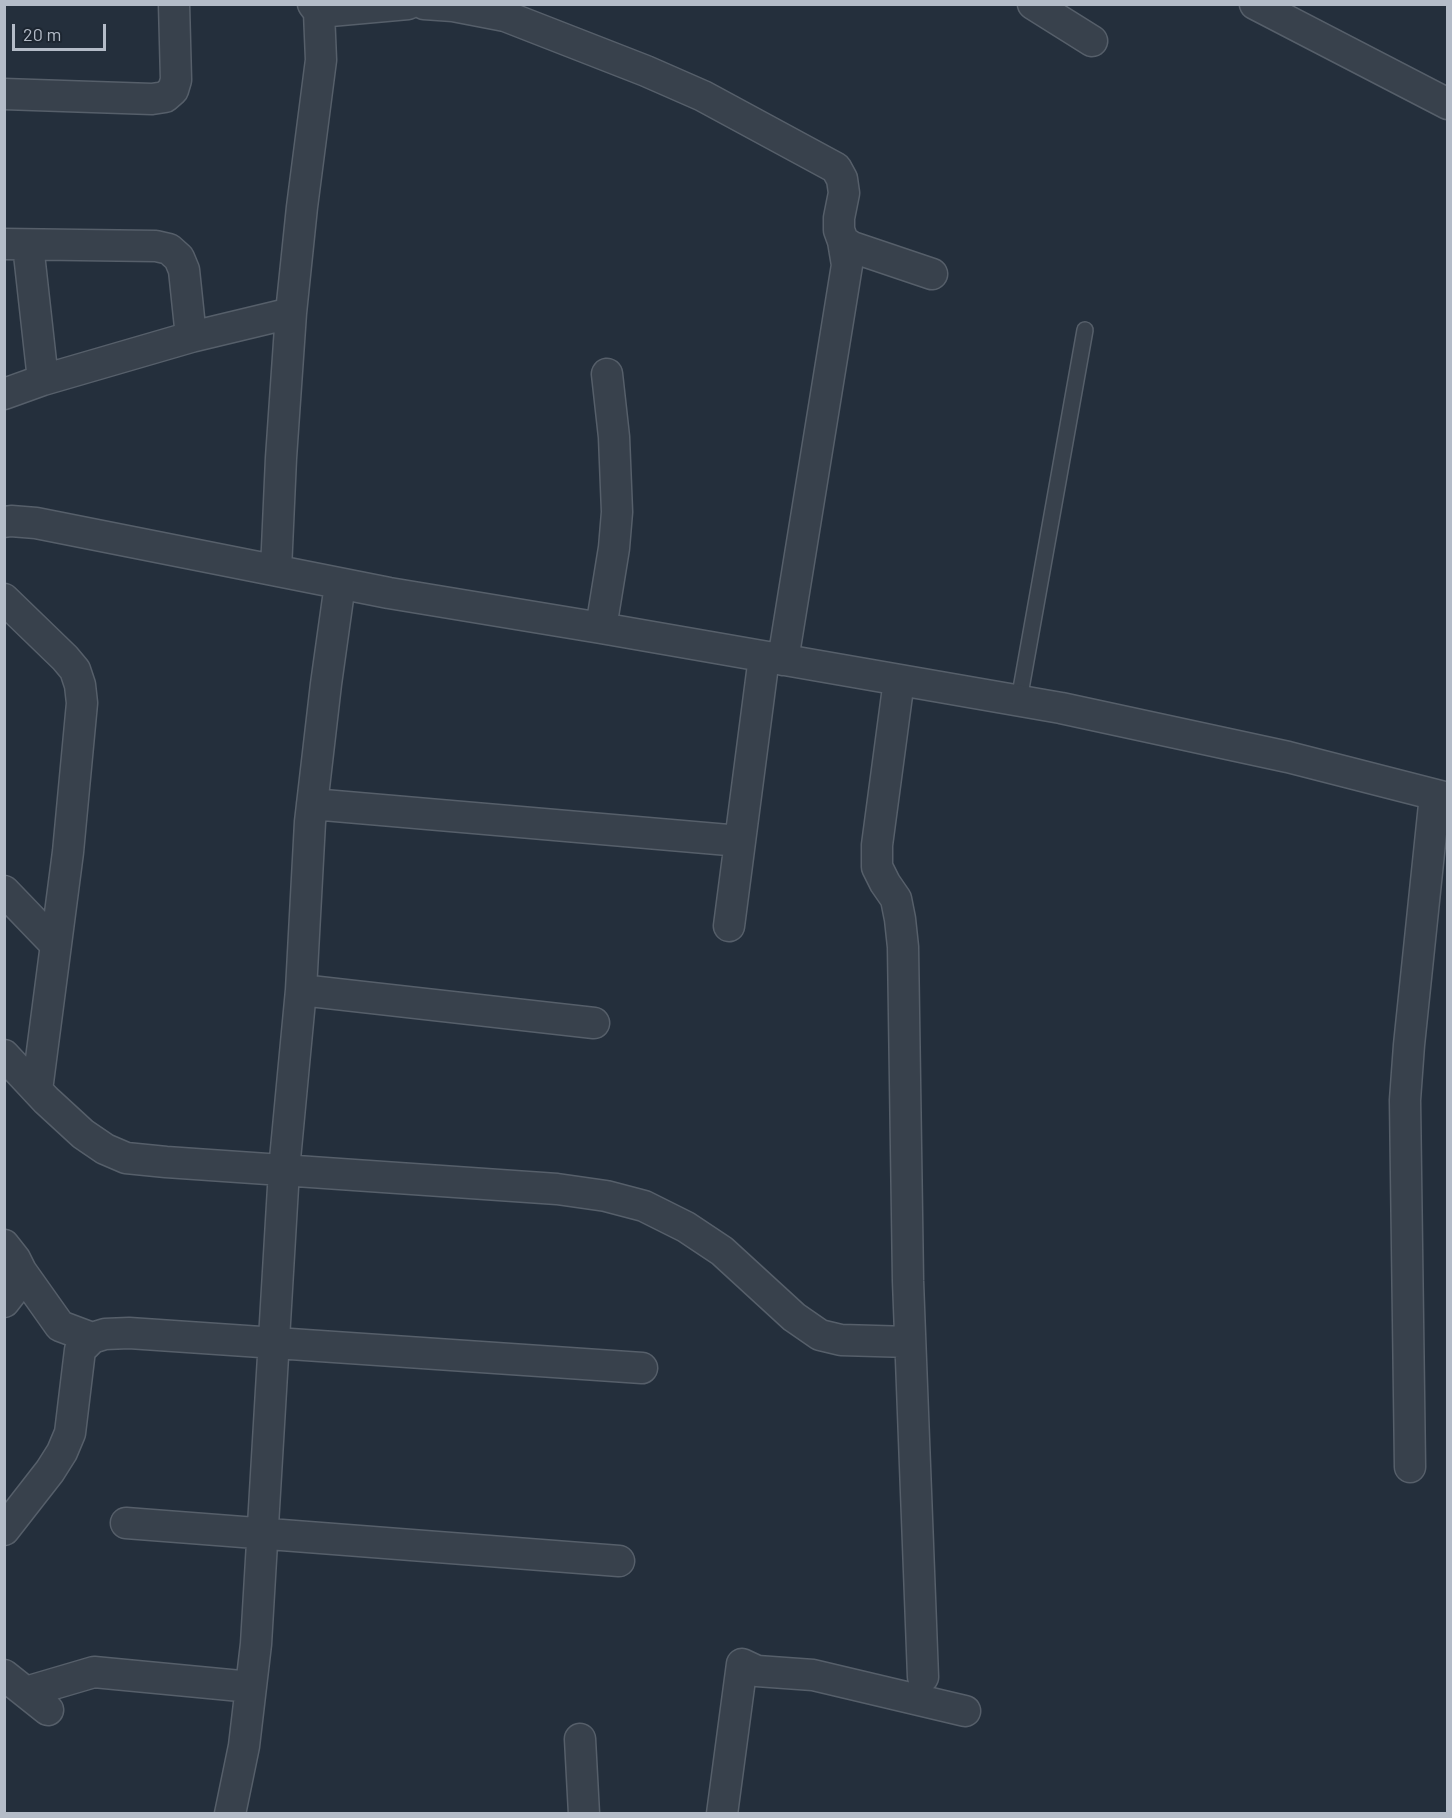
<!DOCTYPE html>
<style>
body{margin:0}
#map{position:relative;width:1452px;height:1818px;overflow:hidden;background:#242f3c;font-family:Barlow,sans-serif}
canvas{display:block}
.frame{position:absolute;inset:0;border:6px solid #b4bcc8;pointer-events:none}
.scale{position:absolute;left:12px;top:24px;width:94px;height:27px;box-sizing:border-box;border:3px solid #b4bcc8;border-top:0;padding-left:8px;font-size:18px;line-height:21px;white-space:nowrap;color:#b4bcc8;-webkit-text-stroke:4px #1d2631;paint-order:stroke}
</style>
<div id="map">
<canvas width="1452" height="1818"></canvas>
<div class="frame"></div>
<div class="scale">20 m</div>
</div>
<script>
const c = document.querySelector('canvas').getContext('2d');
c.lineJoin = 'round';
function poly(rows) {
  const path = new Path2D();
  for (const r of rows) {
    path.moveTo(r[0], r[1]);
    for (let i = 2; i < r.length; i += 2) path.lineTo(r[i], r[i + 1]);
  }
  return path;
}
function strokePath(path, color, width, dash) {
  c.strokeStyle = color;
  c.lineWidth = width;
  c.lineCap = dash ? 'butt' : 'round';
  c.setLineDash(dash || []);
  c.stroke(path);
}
const service = poly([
 [1019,700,1085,330]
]);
const minor = poly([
 [313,4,319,12,408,4],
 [424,4,453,6,505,16,646,71,703,96,836,168,842,179,844,193,839,218,839,230,843,241,852,247,932,274],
 [1033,4,1092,41],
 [1255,4,1448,104],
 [4,94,152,99,165,97,173,90,176,80,174,4],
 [4,244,156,246,169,249,179,258,184,270,191,337],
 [28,245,43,380],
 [4,394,43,380,191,337,291,313],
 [4,522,11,521,36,523,389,593,601,628,1061,708,1288,757,1448,798],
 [276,570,281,458,291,313,302,207,321,60,319,12,316,4],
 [4,599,65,658,75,670,80,685,82,703,68,852,37,1090],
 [601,628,614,548,617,512,614,437,607,374],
 [783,660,847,265,843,241],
 [899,680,877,845,877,867,885,883,896,899,900,919,903,947,908,1281,923,1677],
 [312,804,740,841],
 [4,891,56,945],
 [729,926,764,657],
 [301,990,594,1023],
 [4,1055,46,1100,83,1134,105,1149,126,1158,166,1162,557,1189,606,1196,644,1206,686,1227,722,1251,794,1317,820,1335,841,1340,910,1342],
 [4,1245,15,1259,21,1271,18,1284,4,1302],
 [21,1271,60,1326,92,1338],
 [1410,1467,1405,1100,1409,1045,1435,795],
 [126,1523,619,1561],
 [4,1530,50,1471,62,1452,70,1433,80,1350,92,1338,105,1334,129,1333,642,1368],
 [4,1675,48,1710],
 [26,1692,94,1672,251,1687],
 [580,1739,584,1814],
 [230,1814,244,1746,256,1644,284,1170,301,990,310,822,326,684,340,584],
 [722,1814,742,1664,757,1671,813,1675,965,1711]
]);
strokePath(service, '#565f6a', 18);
strokePath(minor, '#565f6a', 33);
strokePath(service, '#38414c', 15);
strokePath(minor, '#38414c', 30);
</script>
